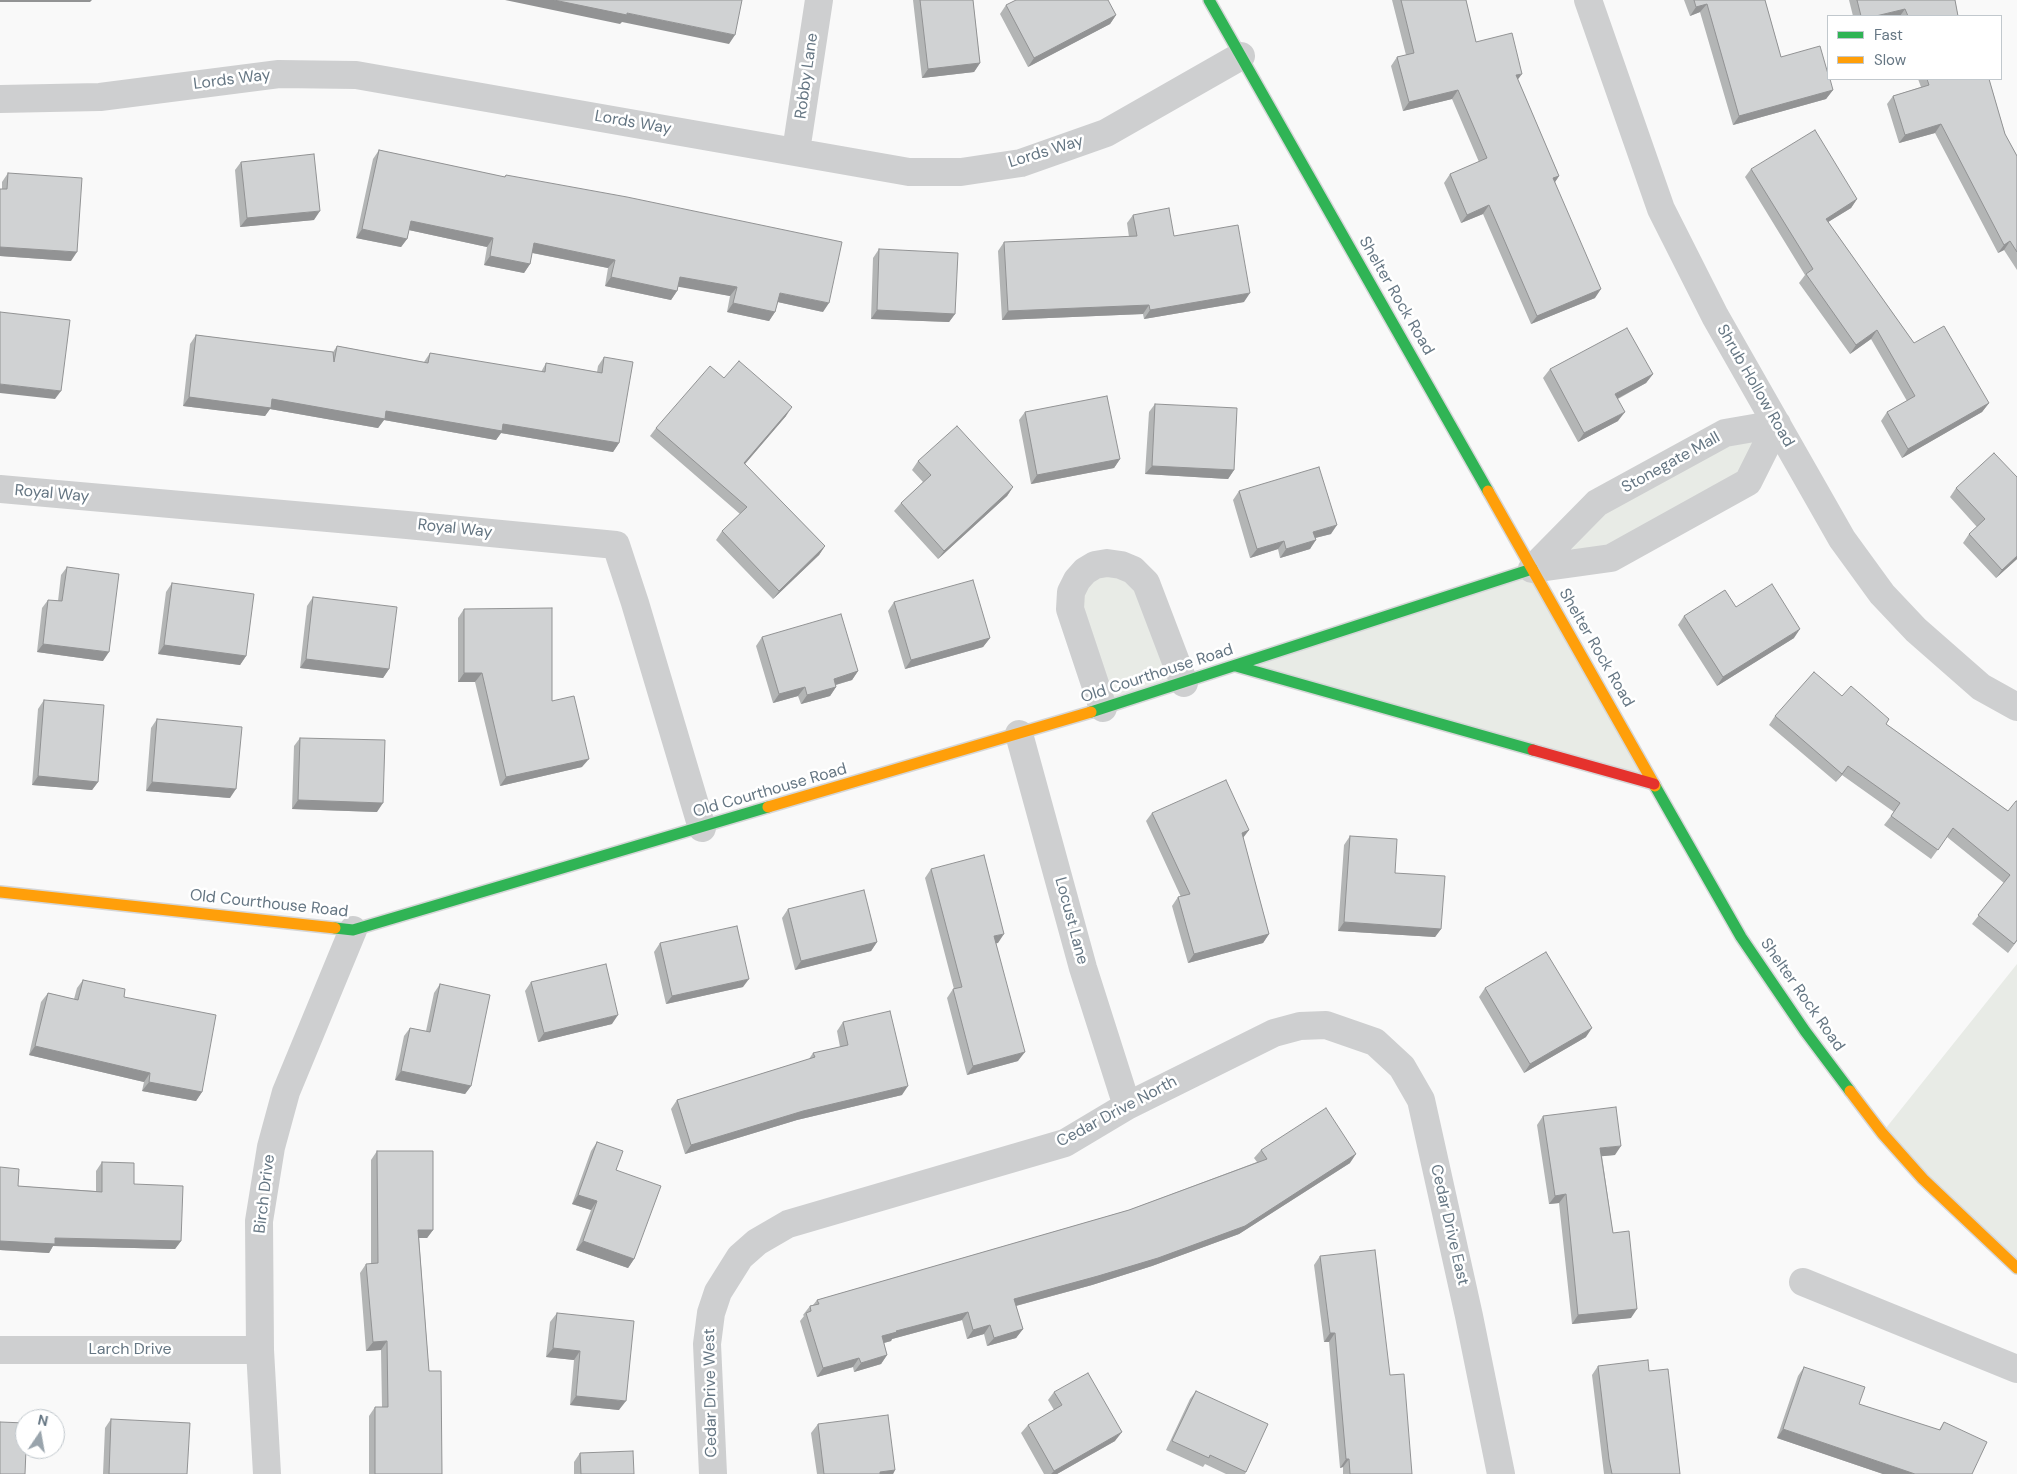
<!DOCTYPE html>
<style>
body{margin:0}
#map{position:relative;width:2017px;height:1474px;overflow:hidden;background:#f9f9f9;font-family:"DM Sans",sans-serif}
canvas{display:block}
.legend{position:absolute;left:1827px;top:15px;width:175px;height:65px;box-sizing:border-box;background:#fff;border:1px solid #c1c8cd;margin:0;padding:6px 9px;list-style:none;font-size:15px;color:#657683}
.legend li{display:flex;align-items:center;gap:10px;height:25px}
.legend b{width:25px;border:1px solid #c1c8cd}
.north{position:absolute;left:15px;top:1409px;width:50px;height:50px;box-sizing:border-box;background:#fff;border:1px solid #c1c8cd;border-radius:50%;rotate:12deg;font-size:14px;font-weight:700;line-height:20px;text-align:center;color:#657683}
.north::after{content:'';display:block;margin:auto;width:18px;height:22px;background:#99a4ac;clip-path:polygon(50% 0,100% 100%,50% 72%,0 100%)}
</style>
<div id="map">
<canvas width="2017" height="1474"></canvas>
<ul class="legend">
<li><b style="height:6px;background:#30b455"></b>Fast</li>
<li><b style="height:6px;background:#ff9f0a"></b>Slow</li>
</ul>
<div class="north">N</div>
</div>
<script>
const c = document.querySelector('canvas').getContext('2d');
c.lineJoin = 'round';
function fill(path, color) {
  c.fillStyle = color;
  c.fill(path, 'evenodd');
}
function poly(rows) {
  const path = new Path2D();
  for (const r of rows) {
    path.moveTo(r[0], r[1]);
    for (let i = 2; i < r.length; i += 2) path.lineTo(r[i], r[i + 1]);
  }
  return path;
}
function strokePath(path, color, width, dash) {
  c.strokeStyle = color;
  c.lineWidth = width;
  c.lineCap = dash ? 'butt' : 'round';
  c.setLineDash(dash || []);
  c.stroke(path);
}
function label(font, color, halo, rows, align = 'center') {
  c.font = font + ' "DM Sans",sans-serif';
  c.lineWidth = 5;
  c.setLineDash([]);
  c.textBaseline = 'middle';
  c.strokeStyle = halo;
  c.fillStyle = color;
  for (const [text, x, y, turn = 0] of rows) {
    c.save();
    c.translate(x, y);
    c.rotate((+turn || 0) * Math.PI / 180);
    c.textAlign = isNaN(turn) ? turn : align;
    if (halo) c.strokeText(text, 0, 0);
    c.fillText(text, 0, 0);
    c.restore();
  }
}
fill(poly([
 [1777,424,1748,482,1611,558,1532,569,1654,784,1236,666,1532,569,1597,503],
 [1095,565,1121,565,1184,683,1103,708,1070,609],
 [2017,964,2017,1268,1882,1133]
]), '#e8ebe6');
const fast = poly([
 [1209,0,1488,491],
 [1236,666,1533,750],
 [1091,712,1532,569],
 [1655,786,1741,937,1805,1031,1850,1091],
 [335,928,353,930,768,807]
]);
const slow = poly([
 [1488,491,1655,786],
 [768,807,1091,712],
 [0,892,335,928],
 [1850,1091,1882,1133,1923,1179,2017,1268]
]);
const jam = poly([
 [1533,750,1654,784]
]);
strokePath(fast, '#d5d6d7', 14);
strokePath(slow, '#d5d6d7', 14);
strokePath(jam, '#d5d6d7', 14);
strokePath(poly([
 [1588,0,1661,209,1715,316,1842,539,1882,594,1916,630,1981,687,2017,707],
 [0,99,100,97,279,74,356,75,909,172,961,172,1021,163,1106,133,1241,56],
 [796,151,819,0],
 [1777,424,1748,482,1611,558,1532,569,1597,503,1725,433,1777,424],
 [0,489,407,525,616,545,635,603,702,828],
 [1103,708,1070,609,1071,592,1077,580,1085,571,1095,565,1107,563,1121,565,1133,570,1146,583,1184,683],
 [1019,734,1083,968,1127,1106],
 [1803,1282,2017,1369],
 [0,1350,260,1350],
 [267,1474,260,1350,259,1221,271,1147,286,1092,353,930],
 [713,1474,707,1344,711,1313,718,1292,740,1257,757,1242,788,1224,1065,1143,1127,1106,1274,1033,1300,1026,1326,1025,1375,1042,1402,1067,1421,1100,1469,1316,1501,1474]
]), '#cecfd0', 28);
strokePath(fast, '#30b455', 11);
strokePath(slow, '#ff9f0a', 11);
strokePath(jam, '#e5322d', 11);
fill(poly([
 [913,0,973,0,980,63,974,72,922,78],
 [1392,0,1466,0,1476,42,1518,80,1559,176,1555,182,1595,298,1531,324,1483,214,1461,223,1444,183,1450,174,1479,162,1452,99,1403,111,1391,66,1397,57,1406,55],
 [1684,0,1765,0,1781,57,1833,90,1826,99,1733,125,1700,12,1690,16],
 [1849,0,1955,0,1958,16,1853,16],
 [1006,5,1116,15,1110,24,1028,67,1000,14],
 [1918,79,1989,79,2005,134,2017,156,2017,270,2004,250,1998,253,1935,133,1899,143,1887,104,1893,96,1921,87],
 [379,150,504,177,506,175,823,312,778,302,775,312,769,321,727,312,730,296,678,286,677,291,671,300,605,286,608,268,532,253,530,264,524,273,484,265,487,247,409,230,407,239,401,247,356,238,373,159],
 [241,162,314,220,240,227,235,170],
 [1751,169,1857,199,1851,208,1828,222,1914,343,1989,403,1982,412,1902,458,1881,421,1887,412,1907,401,1871,339,1850,354,1799,283,1805,275,1745,177],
 [8,173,71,261,0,256,0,189,2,189,2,182],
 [1133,215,1174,236,1244,302,1144,319,1143,314,1002,320,998,251,1004,242,1129,237,1127,223],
 [879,249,955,314,949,322,871,319,873,258],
 [196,335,333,352,337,346,424,362,430,353,541,372,546,363,597,372,598,366,604,357,619,443,613,452,501,433,496,440,384,420,378,428,270,409,265,416,183,406,190,344],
 [1550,369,1653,374,1646,383,1618,399,1618,421,1578,442,1543,378],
 [724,378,786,416,745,464,825,546,819,555,773,599,716,540,722,531,740,514,650,436,656,428],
 [1155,404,1234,470,1228,479,1145,474,1149,412],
 [1025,412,1120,459,1114,468,1031,484,1019,420],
 [918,461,1013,487,1007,496,938,559,894,511,901,503,923,482,912,470],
 [2017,477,2017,559,1996,578,1963,543,1969,534,1977,527,1950,497,1956,488],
 [1239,491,1331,534,1315,538,1310,549,1280,558,1278,549,1250,558,1233,500],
 [67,567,103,661,37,652,42,608,48,600,58,601,61,575],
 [172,583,246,656,240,665,158,654,166,592],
 [313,597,389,669,383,678,300,668,307,606],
 [894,602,990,638,983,647,905,669,888,611],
 [1736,607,1794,638,1717,686,1678,625,1684,616],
 [464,609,552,701,582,767,500,786,475,682,458,682,458,618],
 [762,637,858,671,852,680,836,685,836,687,830,696,801,704,798,696,773,703,756,646],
 [1842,696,1889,719,1886,724,2008,811,2017,941,2008,953,1972,924,2004,883,1947,837,1931,859,1884,825,1894,812,1842,775,1836,782,1769,725,1775,716],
 [44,700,98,782,92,790,32,785,38,709],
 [157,719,230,798,146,791,151,728],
 [300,738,377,812,292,809,294,746],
 [1152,813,1249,830,1243,837,1269,934,1263,943,1188,963,1172,906,1178,897,1181,897,1146,821],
 [1350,836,1395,873,1441,929,1435,937,1338,931,1344,845],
 [931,869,998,943,996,943,1018,1061,967,1075,947,998,953,989,954,989,925,878],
 [788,909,877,942,871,951,795,970,782,918],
 [660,943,743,987,666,1004,654,952],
 [83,980,124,997,202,1092,196,1101,142,1091,144,1082,29,1055,41,1002,48,993,74,999,77,988],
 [531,982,612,1024,538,1042,525,991],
 [440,984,471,1086,465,1094,395,1080,404,1036,410,1028,426,1031,434,993],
 [1485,988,1586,1037,1524,1073,1479,997],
 [843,1022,902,1095,797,1120,685,1154,671,1109,677,1100,809,1059,813,1053,840,1047,837,1031],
 [1543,1116,1615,1155,1602,1156,1613,1233,1631,1318,1572,1324,1559,1203,1549,1204,1537,1125],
 [597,1142,634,1259,628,1268,576,1250,591,1210,572,1204,591,1151],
 [1261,1150,1350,1163,1239,1234,1152,1266,1092,1285,1016,1306,1023,1329,1016,1338,987,1346,984,1334,967,1339,962,1320,892,1339,891,1341,884,1343,887,1355,881,1364,854,1372,853,1367,817,1377,800,1321,804,1316,803,1315,810,1306,813,1305,817,1300,1129,1210,1257,1162,1254,1158],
 [377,1151,433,1230,427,1238,419,1238,429,1371,442,1474,369,1474,369,1416,375,1407,382,1407,381,1350,366,1351,360,1273,366,1264,371,1264,371,1160],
 [102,1162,134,1184,181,1241,175,1249,53,1246,49,1253,0,1250,0,1167,18,1186,96,1191,96,1171],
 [1320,1256,1390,1375,1412,1474,1343,1474,1343,1467,1340,1468,1329,1342,1324,1342,1314,1265],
 [557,1313,619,1410,570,1405,574,1360,546,1357,550,1322],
 [1598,1366,1649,1371,1680,1474,1604,1474,1592,1375],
 [1804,1367,1859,1404,1939,1430,1944,1422,1972,1474,1883,1474,1777,1438,1798,1376],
 [1196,1391,1246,1472,1245,1474,1226,1474,1205,1464,1203,1467,1166,1450,1190,1399],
 [1054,1392,1115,1441,1057,1474,1044,1474,1021,1433,1028,1425,1054,1410,1048,1400],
 [111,1419,187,1474,103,1474,105,1428],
 [818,1424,895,1470,893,1474,817,1474,811,1433],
 [580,1453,634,1474,574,1474,574,1462]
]), '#b3b5b5');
fill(poly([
 [0,0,92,0,90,2,0,2],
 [505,0,554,0,627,13,735,35,729,44,622,22,620,24],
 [1707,4,1700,12,1690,16,1696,7],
 [1905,9,1900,16,1876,16],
 [1116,15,1110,24,1028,67,1034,58],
 [980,63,974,72,922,78,928,69],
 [1522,74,1516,82,1516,75],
 [1458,90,1452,99,1403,111,1409,102],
 [1833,90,1826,99,1733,125,1739,116],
 [1941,124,1935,133,1899,143,1905,135],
 [1559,176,1553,185,1553,178],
 [1857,199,1851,208,1820,227,1826,219],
 [1489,205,1483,214,1461,223,1467,215],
 [320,211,314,220,240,227,247,218],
 [411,221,493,238,487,247,404,229],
 [362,229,407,239,401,247,356,238],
 [2010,241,2004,250,1998,253,2004,245],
 [534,243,615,260,608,268,528,252],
 [0,247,77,252,71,261,0,256],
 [490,256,530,264,524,273,484,265],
 [611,277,677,291,671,300,605,286],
 [680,277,737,287,730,296,674,286],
 [1601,289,1595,298,1531,324,1537,316],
 [780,293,829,303,823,312,773,301],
 [1250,293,1244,302,1144,319,1150,310],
 [733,303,775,312,769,321,727,312],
 [1149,305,1143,314,1002,320,1008,311],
 [877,310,955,314,949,322,871,319],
 [1877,330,1871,339,1850,354,1856,345],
 [1653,374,1646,383,1609,403,1615,394],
 [0,384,61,391,55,399,0,393],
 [189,397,272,399,386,411,503,424,619,443,613,452,501,433,496,440,384,420,378,428,270,409,265,416,183,406],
 [1989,403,1982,412,1902,458,1908,449],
 [792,407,786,416,738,472,744,463],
 [1625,412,1618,421,1578,442,1584,433],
 [1120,459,1114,468,1031,484,1037,475],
 [1152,466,1234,470,1228,479,1145,474],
 [1013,487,1007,496,938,559,944,551],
 [1337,525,1331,534,1307,540,1313,532],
 [1316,540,1310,549,1280,558,1286,549],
 [1284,541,1278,549,1250,558,1257,549],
 [825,546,819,555,773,599,779,591],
 [2017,556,2017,559,1996,578,2002,570],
 [1800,629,1794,638,1717,686,1723,677],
 [990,638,983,647,905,669,911,660],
 [43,644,109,652,103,661,37,652],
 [164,645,246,656,240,665,158,654],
 [306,659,389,669,383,678,300,668],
 [858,671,852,680,828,687,834,679],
 [464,673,482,673,475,682,458,682],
 [805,687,798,696,773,703,779,694],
 [836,687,830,696,801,704,807,695],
 [589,759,582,767,500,786,506,777],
 [1848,766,1842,775,1836,782],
 [38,776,98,782,92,790,32,785],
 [152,782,236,789,230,798,146,791],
 [298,800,383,803,377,812,292,809],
 [1249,830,1243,838,1242,833],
 [1344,922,1441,929,1435,937,1338,931],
 [1004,934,998,943,988,945,994,936],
 [1269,934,1263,943,1188,963,1194,954],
 [877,942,871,951,795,970,801,961],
 [749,979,743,987,666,1004,672,996],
 [618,1015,612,1024,538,1042,544,1033],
 [1592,1028,1586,1037,1524,1073,1530,1064],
 [35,1046,150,1073,144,1082,29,1055],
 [1025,1052,1018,1061,967,1075,973,1066],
 [401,1071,471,1086,465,1094,395,1080],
 [149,1082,202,1092,196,1101,142,1091],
 [908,1086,902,1095,797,1120,685,1154,691,1145,803,1111],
 [1621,1146,1615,1155,1594,1157,1600,1148],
 [1356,1154,1350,1163,1239,1234,1152,1266,1092,1285,1008,1308,1014,1299],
 [1566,1194,1559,1203,1549,1204,1555,1196],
 [578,1195,597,1201,591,1210,572,1204],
 [418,1230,433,1230,427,1238,412,1238],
 [55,1238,181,1241,175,1249,53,1246,49,1253,0,1250,0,1241],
 [583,1241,634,1259,628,1268,576,1250],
 [1637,1309,1631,1318,1572,1324,1578,1315],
 [968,1312,962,1320,892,1339,891,1341,876,1345,882,1336,896,1331],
 [990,1325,984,1334,967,1339,973,1330],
 [1023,1329,1016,1338,987,1346,994,1338],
 [1330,1333,1335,1333,1329,1342,1324,1342],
 [387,1341,381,1350,366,1351,373,1342],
 [553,1348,580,1351,574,1360,546,1357],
 [887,1355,881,1364,854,1372,861,1363],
 [859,1358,853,1367,817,1377,823,1368],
 [576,1396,626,1401,619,1410,570,1405],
 [1783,1429,1915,1474,1883,1474,1777,1438],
 [1122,1432,1115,1441,1057,1474,1051,1474,1054,1471],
 [1346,1459,1349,1459,1343,1467,1340,1468],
 [895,1470,893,1474,878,1474,880,1472]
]), '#929394');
const building = poly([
 [554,0,742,0,735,35,627,13,627,15,554,0],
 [920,0,973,0,980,63,928,69,920,0],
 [1016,0,1108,0,1116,15,1034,58,1006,5,1016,0],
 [1401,0,1466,0,1476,42,1512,33,1522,74,1516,75,1559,176,1553,178,1601,289,1537,316,1489,205,1467,215,1450,174,1487,158,1458,90,1409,102,1397,57,1414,53,1401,0],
 [1694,0,1765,0,1781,57,1820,46,1828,74,1828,79,1830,79,1833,90,1739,116,1707,4,1696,7,1694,0],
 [1857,0,1955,0,1958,16,1908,16,1905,9,1876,16,1861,16,1857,0],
 [1927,79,1989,79,2005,134,2017,156,2017,252,2010,241,2004,245,1941,124,1905,135,1893,96,1929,85,1927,79],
 [1815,130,1857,199,1826,219,1914,343,1944,326,1989,403,1908,449,1887,412,1915,396,1877,330,1856,345,1806,274,1813,269,1751,169,1815,130],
 [379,150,505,177,506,175,627,197,842,242,829,303,780,293,775,312,733,303,737,287,680,277,677,291,611,277,615,260,534,243,530,264,490,256,493,238,411,221,407,239,362,229,379,150],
 [314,154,320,211,247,218,241,162,314,154],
 [8,173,82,178,77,252,0,247,0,189,7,189,8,173],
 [1169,208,1174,236,1238,225,1250,293,1150,310,1149,305,1008,311,1004,242,1137,236,1133,215,1169,208],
 [879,249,958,253,955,314,877,310,879,249],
 [0,312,70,320,61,391,0,384,0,312],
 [1627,328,1653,374,1615,394,1625,412,1584,433,1550,369,1627,328],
 [196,335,333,352,334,362,337,346,428,363,430,353,545,372,546,363,602,373,604,357,633,362,619,443,503,424,502,431,386,411,385,419,272,399,271,408,189,397,196,335],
 [739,361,792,407,744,463,825,546,779,591,722,531,747,507,656,428,710,366,724,378,739,361],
 [1107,396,1120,459,1037,475,1025,412,1107,396],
 [1155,404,1237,408,1234,470,1152,466,1155,404],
 [957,426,1013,487,944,551,901,503,931,475,918,461,957,426],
 [1994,453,2017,477,2017,556,2002,570,1969,534,1985,519,1956,488,1994,453],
 [1319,467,1337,525,1313,532,1316,540,1286,549,1284,541,1257,549,1239,491,1319,467],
 [67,567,119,574,109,652,43,644,48,600,62,601,67,567],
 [973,580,990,638,911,660,894,602,973,580],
 [172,583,254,594,246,656,164,645,172,583],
 [1772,584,1800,629,1723,677,1684,616,1725,590,1736,607,1772,584],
 [313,597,397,607,389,669,306,659,313,597],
 [552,608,552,701,574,696,589,759,506,777,482,673,464,673,464,609,552,608],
 [841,614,858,671,834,679,836,687,807,695,805,687,779,694,762,637,841,614],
 [1814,672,1842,696,1851,686,1889,719,1886,724,2008,811,2016,801,2017,801,2017,940,2014,944,1978,915,2010,875,1953,828,1938,850,1891,816,1900,803,1848,766,1842,774,1775,716,1814,672],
 [44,700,104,705,98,782,38,776,44,700],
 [157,719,242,727,236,789,152,782,157,719],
 [300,738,385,740,383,803,298,800,300,738],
 [1226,780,1249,830,1242,833,1269,934,1194,954,1178,897,1190,894,1152,813,1226,780],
 [1350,836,1397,839,1395,873,1445,876,1441,929,1344,922,1350,836],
 [984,855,1004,934,994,936,1025,1052,973,1066,953,989,962,987,931,869,984,855],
 [864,890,877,942,801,961,788,909,864,890],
 [737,926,749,979,672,996,660,943,737,926],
 [1546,952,1592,1028,1530,1064,1485,988,1546,952],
 [606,964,618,1015,544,1033,531,982,606,964],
 [83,980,125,989,124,997,216,1015,202,1092,149,1082,150,1073,35,1046,48,993,78,1000,83,980],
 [440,984,490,995,471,1086,401,1071,410,1028,430,1032,440,984],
 [890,1011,908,1086,803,1111,691,1145,677,1100,815,1057,813,1053,848,1045,843,1022,890,1011],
 [1616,1107,1621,1146,1600,1148,1613,1233,1629,1231,1637,1309,1578,1315,1566,1194,1555,1196,1543,1116,1616,1107],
 [1326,1108,1356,1154,1245,1226,1158,1258,1098,1276,1014,1299,1023,1329,994,1338,990,1325,973,1330,968,1312,896,1331,897,1332,882,1336,887,1355,861,1363,859,1358,823,1368,806,1313,811,1311,810,1306,819,1304,817,1300,1129,1210,1267,1159,1261,1150,1326,1108],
 [597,1142,623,1151,616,1170,661,1186,634,1259,583,1241,597,1201,578,1195,597,1142],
 [377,1151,433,1151,433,1230,418,1230,429,1371,441,1371,442,1474,375,1474,375,1407,388,1407,387,1341,373,1342,366,1264,378,1263,377,1151],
 [102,1162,134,1163,134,1184,183,1186,181,1241,55,1238,55,1244,0,1241,0,1167,19,1169,18,1186,102,1192,102,1162],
 [1375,1250,1390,1375,1404,1374,1412,1474,1350,1474,1349,1459,1346,1459,1335,1333,1330,1333,1320,1256,1375,1250],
 [557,1313,634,1321,626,1401,576,1396,580,1351,553,1348,557,1313],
 [1648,1360,1649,1371,1668,1369,1680,1474,1612,1474,1609,1459,1598,1366,1648,1360],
 [1804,1367,1865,1387,1859,1404,1940,1430,1944,1422,1987,1442,1972,1474,1915,1474,1783,1429,1804,1367],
 [1088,1373,1122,1432,1054,1471,1028,1425,1062,1405,1054,1392,1088,1373],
 [1196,1391,1268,1424,1246,1472,1210,1455,1209,1458,1172,1441,1196,1391],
 [888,1415,895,1470,880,1472,880,1474,824,1474,818,1424,888,1415],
 [111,1419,190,1423,187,1474,109,1474,111,1419],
 [0,1422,25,1423,25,1449,26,1449,25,1474,0,1474,0,1422],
 [633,1451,634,1474,581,1474,580,1453,633,1451]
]);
fill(building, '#d0d2d3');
strokePath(building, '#929394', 1);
label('16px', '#657683', '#fff', [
 ["Robby Lane",807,76,-82],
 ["Lords Way",232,80,-7],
 ["Lords Way",633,123,10],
 ["Lords Way",1046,152,-17],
 ["Shelter Rock Road",1396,296,60],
 ["Shrub Hollow Road",1755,386,60],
 ["Stonegate Mall",1671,463,-29],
 ["Royal Way",52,494,5],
 ["Royal Way",455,529,6],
 ["Shelter Rock Road",1596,648,60],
 ["Old Courthouse Road",1157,674,-18],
 ["Old Courthouse Road",770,791,-16],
 ["Old Courthouse Road",269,904,6],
 ["Locust Lane",1071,921,75],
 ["Shelter Rock Road",1802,995,55],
 ["Cedar Drive North",1117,1112,-28],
 ["Birch Drive",265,1194,-83],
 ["Cedar Drive East",1449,1225,77],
 ["Larch Drive",130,1350],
 ["Cedar Drive West",711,1393,-91]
]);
</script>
